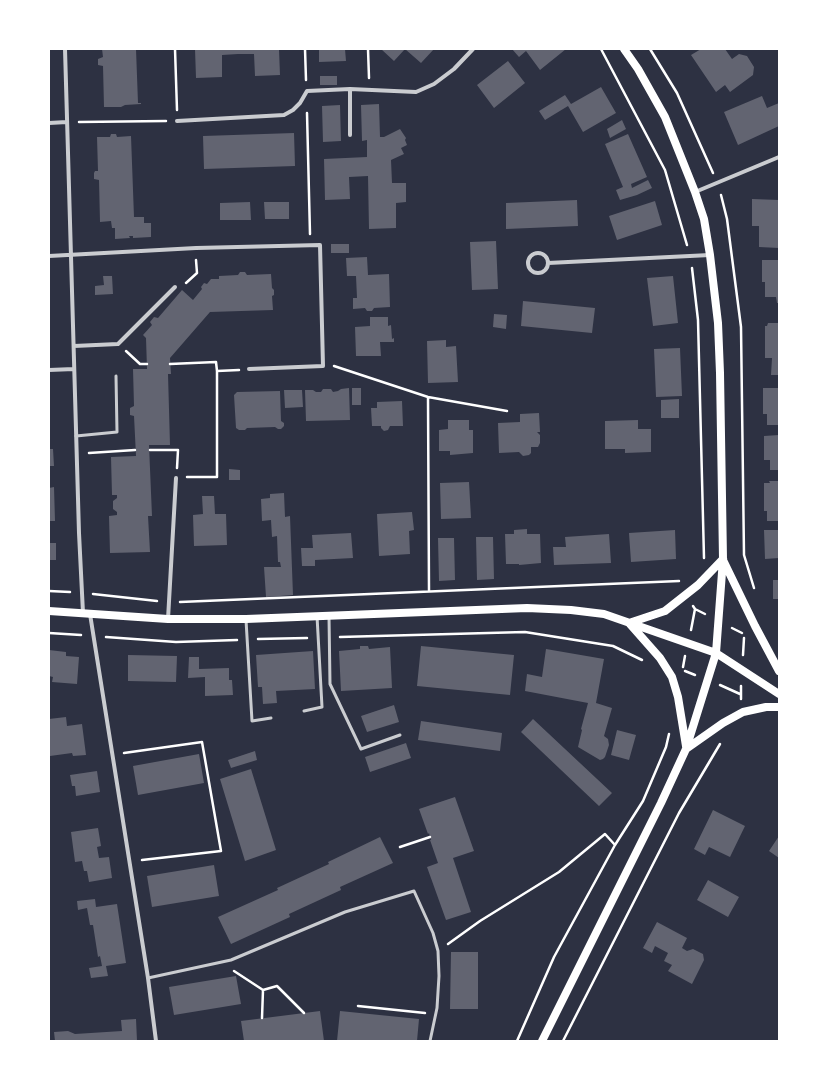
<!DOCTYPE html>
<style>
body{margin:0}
#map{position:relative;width:828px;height:1090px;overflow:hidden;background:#2d3142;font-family:Signika,sans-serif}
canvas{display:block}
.frame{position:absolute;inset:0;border:50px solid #fff;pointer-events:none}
</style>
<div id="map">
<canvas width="828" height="1090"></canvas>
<div class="frame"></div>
</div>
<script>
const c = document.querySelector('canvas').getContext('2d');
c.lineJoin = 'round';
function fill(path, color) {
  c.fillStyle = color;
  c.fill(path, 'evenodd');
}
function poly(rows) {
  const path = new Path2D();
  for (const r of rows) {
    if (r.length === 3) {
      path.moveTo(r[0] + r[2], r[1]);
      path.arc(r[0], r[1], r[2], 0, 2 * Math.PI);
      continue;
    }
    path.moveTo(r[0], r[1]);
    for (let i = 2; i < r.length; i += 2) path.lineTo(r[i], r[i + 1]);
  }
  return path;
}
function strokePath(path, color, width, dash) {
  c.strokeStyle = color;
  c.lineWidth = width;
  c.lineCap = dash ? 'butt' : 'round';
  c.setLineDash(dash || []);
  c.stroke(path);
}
fill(poly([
 [102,49,136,49,138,103,141,103,141,104,125,105,121,107,104,107,103,66,98,65,98,59,103,57],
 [195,49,279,49,280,75,255,76,254,54,238,54,222,55,222,77,196,78],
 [319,49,345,49,346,61,319,62],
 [381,49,405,49,394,61],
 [405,49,434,49,421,63],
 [512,49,566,49,540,70,526,51,519,57],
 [701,49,725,49,732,59,739,54,747,56,754,67,753,75,730,92,725,85,716,92,691,55],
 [508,61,525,83,494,108,477,85],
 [320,76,337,76,337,85,320,85],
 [601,87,616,113,583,132,568,106,545,120,539,111,565,95,571,104],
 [762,96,767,108,779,103,779,126,738,145,724,112],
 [379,104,380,137,384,137,400,129,406,138,405,140,407,145,401,148,404,154,391,160,392,183,406,183,406,202,396,203,396,228,369,229,368,176,349,177,350,199,325,200,324,159,367,157,367,140,362,141,361,105],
 [340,105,341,141,323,142,322,106],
 [622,120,626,129,610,138,607,129],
 [294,133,295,166,204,169,203,136],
 [111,134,116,134,117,137,131,136,134,217,144,217,144,223,151,223,151,237,133,238,133,236,129,236,130,238,115,239,115,228,112,228,111,221,100,222,99,180,94,179,94,173,95,171,98,171,97,137,110,137],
 [628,134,647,177,631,184,632,188,648,180,652,188,637,195,620,200,616,190,623,187,605,144],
 [752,199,779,200,779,248,759,247,759,226,752,226],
 [577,200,578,226,506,229,506,203],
 [655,201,662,225,617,240,609,216],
 [250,202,251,220,220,220,220,203],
 [264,202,289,202,289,219,265,219],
 [496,241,498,289,472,290,470,242],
 [331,244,349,244,349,253,331,253],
 [367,257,368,275,389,274,390,307,374,308,372,311,367,311,365,308,353,309,353,298,357,298,356,276,347,276,346,258],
 [762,260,779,260,779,303,777,303,776,297,765,297,765,282,762,282],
 [240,272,245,272,247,275,271,274,272,288,274,290,274,295,272,296,273,310,210,312,170,358,171,374,168,374,170,445,149,445,152,516,148,516,150,552,110,553,109,516,117,515,117,512,113,509,113,501,117,498,117,495,112,495,111,457,136,456,134,416,130,415,130,408,134,406,133,369,147,369,146,338,143,335,152,325,150,322,154,317,158,318,182,290,193,300,202,289,201,287,204,283,207,284,211,279,219,279,219,276,238,275],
 [103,276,112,276,113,294,95,295,95,286,104,285],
 [673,276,678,323,653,326,647,278],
 [523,301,595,308,592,333,521,326],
 [494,314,507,315,506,329,493,327],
 [370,317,388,317,388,326,391,325,392,339,394,338,394,342,380,342,381,356,356,356,355,327,370,326],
 [768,323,779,323,779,375,771,375,772,358,765,358,765,326,767,326],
 [446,340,446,347,456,346,458,382,428,383,427,341],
 [680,348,682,396,656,397,654,349],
 [349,388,350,420,306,421,305,390,313,390,316,392,321,392,323,389,331,389,333,392,338,391,341,389],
 [352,388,361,388,361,405,352,405],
 [763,388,779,388,779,425,767,425,767,414,763,414],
 [284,390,302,390,303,407,285,408],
 [280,391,281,421,284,423,284,426,281,429,278,429,275,427,247,428,245,430,239,430,236,428,234,395,237,392],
 [679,399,679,418,661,418,661,400],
 [402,401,403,426,390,426,388,430,384,431,381,428,381,426,372,426,371,408,377,408,377,402],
 [539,413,540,432,537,432,540,435,540,443,538,447,531,447,531,453,529,455,523,456,519,452,499,453,498,423,520,422,520,414],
 [448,420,469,420,469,430,473,430,473,453,450,455,450,451,439,451,439,430,448,429],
 [638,420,638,429,651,429,651,452,625,453,625,449,605,449,605,421],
 [779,435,779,470,770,470,770,460,764,460,764,436],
 [49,449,53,449,54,466,49,466],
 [229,469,240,470,240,480,229,480],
 [769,481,778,481,779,483,779,521,767,521,767,511,764,511,764,483,770,483],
 [469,482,471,518,441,519,440,483],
 [54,487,55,521,49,521,49,488],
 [284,493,285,517,290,516,293,595,266,597,264,567,281,567,280,562,278,562,277,536,272,537,271,520,262,521,261,499,270,498,270,494],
 [202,496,214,496,215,514,226,514,227,545,194,546,193,515,203,514],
 [412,512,414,530,409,531,410,554,379,556,377,514],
 [527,529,527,534,540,534,541,563,519,565,519,564,506,564,505,534,514,534,514,530],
 [675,530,676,559,631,562,629,533],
 [764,530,779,530,779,558,765,559],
 [351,533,353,558,315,560,315,566,302,566,301,548,313,548,312,535],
 [609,534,611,563,554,565,553,547,566,547,565,537],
 [476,537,493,537,494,579,477,580],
 [438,538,454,538,455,580,439,581],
 [49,543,56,543,56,560,49,560],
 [773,580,779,580,779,599,773,599],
 [360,646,368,646,369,649,390,647,392,688,341,691,339,651,360,649],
 [421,646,514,655,510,695,417,686],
 [546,649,604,659,596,703,612,708,604,736,608,739,609,745,605,757,603,759,600,760,578,747,582,730,581,729,588,703,525,691,527,674,542,677],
 [49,650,66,652,66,656,79,657,77,684,52,682,53,677,49,676],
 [313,651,315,689,276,691,277,703,263,704,262,687,258,687,256,655],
 [128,655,177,656,176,682,128,681],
 [189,657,199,657,199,669,229,668,229,680,232,680,233,695,205,696,205,677,188,678],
 [394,705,399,722,367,732,361,716],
 [66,717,67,726,82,724,86,755,73,756,72,753,50,756,49,719],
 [533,719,612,793,599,806,521,732],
 [421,721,502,733,500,751,418,740],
 [617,730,636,735,629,760,611,755],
 [406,743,411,758,370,772,365,757],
 [255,751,257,760,231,768,228,760],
 [199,754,204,783,138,795,133,766],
 [251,769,276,850,245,861,220,779],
 [97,771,100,792,76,796,75,786,72,786,70,775],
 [455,797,474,851,453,858,471,912,446,920,427,867,438,863,430,840,431,840,429,833,428,834,419,809],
 [713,810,745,826,730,857,709,847,705,855,694,849],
 [98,828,101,846,97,847,99,858,109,857,112,878,89,882,87,871,84,871,82,861,75,862,71,832],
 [779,836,779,858,769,851],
 [380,837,393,863,340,887,341,890,289,914,290,917,231,944,218,917,278,890,277,888,329,864,328,862],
 [214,865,219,896,152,907,147,876],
 [708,880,739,897,728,917,697,900],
 [95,899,96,907,117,904,126,963,106,966,108,976,91,978,89,968,102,966,100,956,98,957,93,925,90,925,87,908,78,910,77,901],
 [657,922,687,938,682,948,687,951,693,949,703,954,704,960,692,984,668,971,672,965,664,961,668,953,655,946,652,953,643,948],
 [451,952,478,952,478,1009,450,1009],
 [236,976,241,1004,174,1015,169,987],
 [320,1011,324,1041,244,1041,241,1021],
 [340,1011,419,1019,417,1041,337,1041],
 [136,1019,137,1041,55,1041,54,1032,68,1031,75,1034,122,1031,121,1020]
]), '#626471');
strokePath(poly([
 [175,49,177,110],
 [305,49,306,80],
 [368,49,369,78],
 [601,49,665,170,687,245],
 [650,49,677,93,713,173],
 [307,113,310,234],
 [79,122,166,121],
 [721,195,727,219,741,327,744,555,754,588],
 [692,268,698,320,704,558],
 [186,283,197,273,196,260],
 [126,351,140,364,147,364],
 [170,364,216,362,217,371],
 [334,366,428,397,507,411],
 [428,397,429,591],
 [150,450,178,450,177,468],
 [89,453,135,450],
 [187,477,217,477,217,371,239,370],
 [49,591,70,592],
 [93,594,157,601],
 [180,602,679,581],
 [693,606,695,609,705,614],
 [732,628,742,633],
 [691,630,695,609],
 [49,633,81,635],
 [106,637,176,642,237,640],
 [340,637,525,632,613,646,642,660],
 [258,639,307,638],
 [743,655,744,638],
 [683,667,685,656],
 [685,671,695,675],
 [720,685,740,694],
 [741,699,741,686],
 [124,753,202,742,221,851,142,860],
 [400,847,430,837],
 [448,944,480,921,559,872,605,834,615,845],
 [234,971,263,990,262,1018],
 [263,990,277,986,304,1013],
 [358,1006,425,1013],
 [517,1041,554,957,615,845,643,801,666,747,669,734],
 [563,1041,679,813,720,744]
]), '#fff', 2.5);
strokePath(poly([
 [76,436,117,432,116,376],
 [329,617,330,684,361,749,400,735],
 [246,620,252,721,271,718],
 [304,711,322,707,317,616],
 [148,978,231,960,345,912,414,891,433,933,438,951,439,976,437,1008,430,1041]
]), '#caccd0', 3);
strokePath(poly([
 [65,49,79,533,83,613],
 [350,89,350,135],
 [177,121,284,115,293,110,300,103,307,91,350,89,416,92,434,84,454,69,473,49],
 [49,123,67,122],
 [695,192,779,157],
 [538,263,10],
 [49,256,196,248,320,245,323,366,249,369],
 [548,263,710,255],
 [74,346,118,344,175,287],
 [49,370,74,369],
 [90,614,148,978,156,1041],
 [168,619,176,478]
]), '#caccd0', 4);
strokePath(poly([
 [723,560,755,626,779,671],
 [49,611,168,619,246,619,527,608,571,610,604,614,716,653,779,694],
 [629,623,665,611,698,585,723,559],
 [630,624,660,658,672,677,678,697,686,746],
 [686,749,723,723,743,712,766,707,779,707],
 [542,1041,661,803,686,749,716,653,723,559,720,373,718,323,710,255,704,219,695,192,665,117,638,69,624,49]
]), '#fff', 8);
</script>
